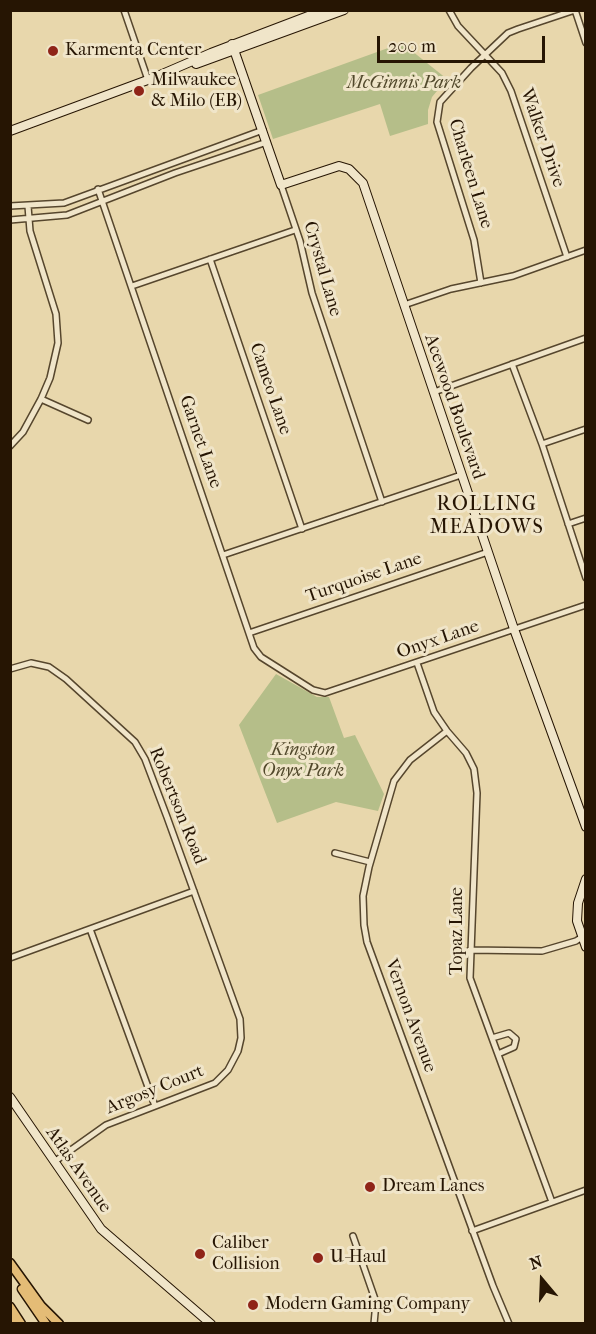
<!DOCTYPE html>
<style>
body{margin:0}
#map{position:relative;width:596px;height:1334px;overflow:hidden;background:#e8d7ac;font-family:"IM FELL French Canon",serif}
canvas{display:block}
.frame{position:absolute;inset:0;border:12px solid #261503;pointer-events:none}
.north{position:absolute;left:512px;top:1250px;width:60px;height:60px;-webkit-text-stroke:4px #f0e5c9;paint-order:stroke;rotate:341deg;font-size:16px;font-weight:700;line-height:24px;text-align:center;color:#261503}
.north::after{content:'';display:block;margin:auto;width:21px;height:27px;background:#261503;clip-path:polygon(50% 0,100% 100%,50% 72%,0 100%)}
.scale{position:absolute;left:377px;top:36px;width:168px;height:27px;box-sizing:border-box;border:3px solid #261503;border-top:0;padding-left:8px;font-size:18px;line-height:21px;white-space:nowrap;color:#261503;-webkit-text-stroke:4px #f0e5c9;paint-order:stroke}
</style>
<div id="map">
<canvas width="596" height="1334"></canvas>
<div class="frame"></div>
<div class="north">N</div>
<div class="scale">200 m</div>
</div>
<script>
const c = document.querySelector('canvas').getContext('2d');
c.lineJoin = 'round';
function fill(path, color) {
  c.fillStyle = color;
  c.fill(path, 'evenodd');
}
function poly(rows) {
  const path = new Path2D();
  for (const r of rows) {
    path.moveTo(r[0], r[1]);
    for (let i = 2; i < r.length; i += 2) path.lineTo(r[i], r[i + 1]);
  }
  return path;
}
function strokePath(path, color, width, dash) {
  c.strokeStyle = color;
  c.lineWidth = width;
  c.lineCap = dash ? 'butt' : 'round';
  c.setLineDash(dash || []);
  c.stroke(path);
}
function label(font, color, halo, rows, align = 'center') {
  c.font = font + ' "IM FELL French Canon",serif';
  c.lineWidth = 6;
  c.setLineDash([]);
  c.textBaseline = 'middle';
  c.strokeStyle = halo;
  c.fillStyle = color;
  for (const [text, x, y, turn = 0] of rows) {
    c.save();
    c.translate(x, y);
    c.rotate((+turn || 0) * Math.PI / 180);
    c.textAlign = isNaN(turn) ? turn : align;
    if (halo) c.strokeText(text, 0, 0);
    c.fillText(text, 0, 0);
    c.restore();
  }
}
fill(poly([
 [402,43,447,79,432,97,428,110,428,124,390,136,380,104,273,139,258,95],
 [276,674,317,697,329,697,344,738,355,735,384,794,378,811,336,802,277,823,239,725]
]), '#b5be89');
const street = poly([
 [124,10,148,80],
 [449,10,458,26,502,73,511,91,567,257],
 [281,185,300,241,312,293,382,502],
 [98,189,254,648,261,657,313,690,325,693,586,605],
 [10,206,64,203,263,130],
 [10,220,67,215,175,173,267,142],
 [210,259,302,529],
 [481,283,474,240,437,122,440,102,471,68,508,33,518,29,575,10,586,43],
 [132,286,295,230],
 [404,305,451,289,513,276,586,250],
 [512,364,542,444,586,578],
 [434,392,586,338],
 [41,399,88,420],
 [542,444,586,429],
 [10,446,23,432,41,399,50,378,58,343,56,314,30,231,28,206],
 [568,524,586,518],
 [223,555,461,475],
 [249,633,488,552],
 [417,663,434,712,447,731,466,753,474,769,477,793,470,978,552,1202],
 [10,669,31,663,49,667,66,679,135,742,145,759,167,817,240,1019,241,1038,238,1051,228,1070,215,1083,106,1125,54,1162],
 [447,731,410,760,394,781,369,867,363,896,364,925,367,942,493,1286,509,1324],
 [335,853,370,862],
 [90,929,155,1106],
 [470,950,542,951,576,941,585,935],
 [10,958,194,891],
 [492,1038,509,1033,516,1039,514,1047,498,1054],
 [472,1231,586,1190],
 [353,1236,376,1302,374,1324]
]);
const secondary = poly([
 [232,44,281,185,339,166,349,169,363,183,514,629,586,827],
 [196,64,344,10],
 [10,131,153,78,211,53,324,10],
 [586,879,578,903,577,921,586,947],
 [10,1097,101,1229,211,1324]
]);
const primary = poly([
 [10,1263,41,1306,59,1324],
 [22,1289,46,1324],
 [10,1307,21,1324],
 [10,1317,14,1324]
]);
strokePath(street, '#56462d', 8);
strokePath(secondary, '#261503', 10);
strokePath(primary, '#261503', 11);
strokePath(street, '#f0e5c9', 5);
strokePath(secondary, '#f0e5c9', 8);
strokePath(primary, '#e4bc76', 8);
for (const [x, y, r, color] of [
 [53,51,6,"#8f2418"],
 [139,91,6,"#8f2418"],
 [370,1187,6,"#8f2418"],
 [200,1254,6,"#8f2418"],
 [318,1258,6,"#8f2418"],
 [253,1305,6,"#8f2418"]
]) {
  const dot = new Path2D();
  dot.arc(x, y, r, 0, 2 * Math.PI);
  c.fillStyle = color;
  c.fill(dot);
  strokePath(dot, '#f0e5c9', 2);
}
label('18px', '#261503', '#f0e5c9', [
 ["Karmenta Center",65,51],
 ["Milwaukee",151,81],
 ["& Milo (EB)",151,102],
 ["Dream Lanes",382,1187],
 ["Caliber",212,1244],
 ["Collision",212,1265],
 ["U-Haul",330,1258],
 ["Modern Gaming Company",265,1305]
], 'left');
label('italic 18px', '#51482b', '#f0e5c9', [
 ["McGinnis Park",404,84],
 ["Kingston",303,751],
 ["Onyx Park",303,772]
]);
label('18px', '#261503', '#f0e5c9', [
 ["Walker Drive",542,138,71],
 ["Charleen Lane",470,174,73],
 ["Crystal Lane",322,269,74],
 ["Cameo Lane",270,389,71],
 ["Acewood Boulevard",454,407,71],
 ["Garnet Lane",200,442,71],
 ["Turquoise Lane",364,578,-19],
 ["Onyx Lane",438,640,-19],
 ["Robertson Road",177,806,68],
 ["Topaz Lane",458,931,-90],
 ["Vernon Avenue",410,1016,70],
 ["Argosy Court",155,1090,-22],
 ["Atlas Avenue",78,1170,55]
]);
c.letterSpacing = '1.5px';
label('20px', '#261503', '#f0e5c9', [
 ["ROLLING",487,505],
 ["MEADOWS",487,528]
]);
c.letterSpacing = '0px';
</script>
